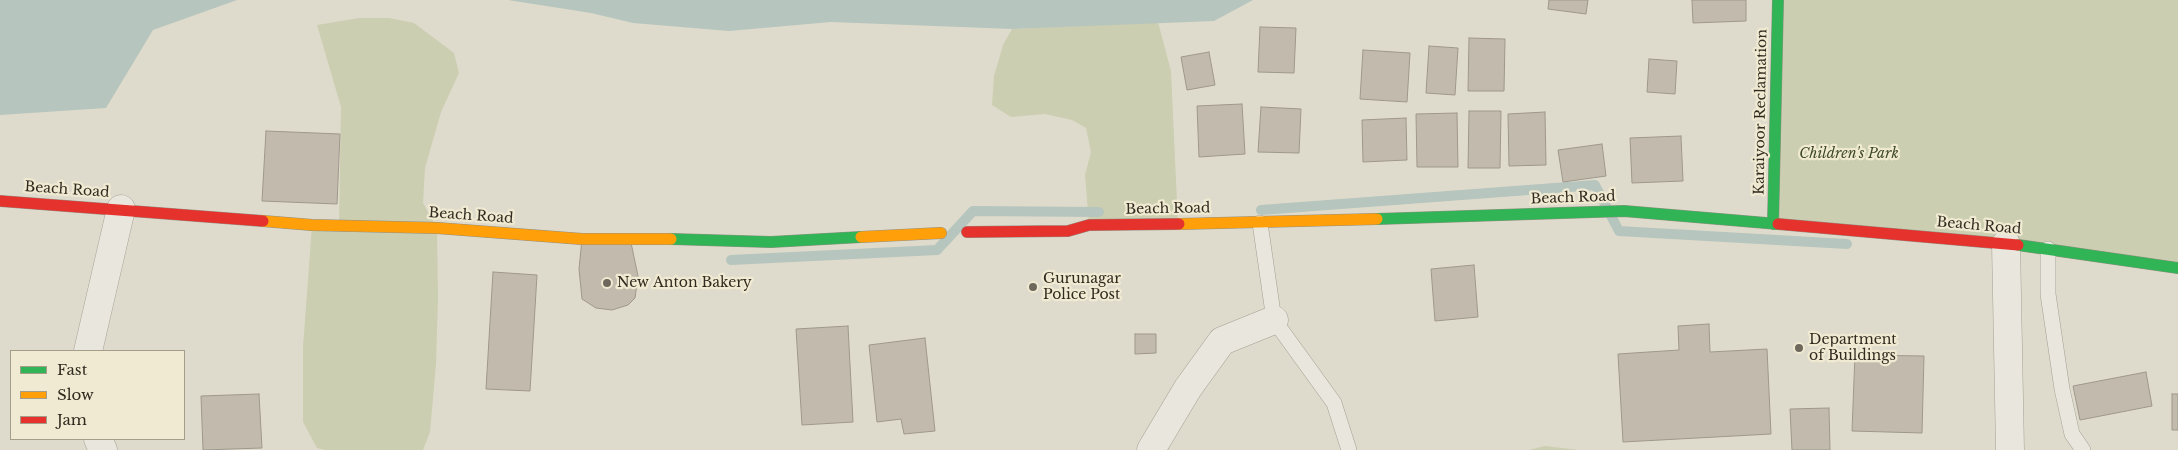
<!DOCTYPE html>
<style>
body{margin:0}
#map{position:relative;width:2178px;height:450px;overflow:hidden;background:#dfdbcc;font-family:"Libre Baskerville",serif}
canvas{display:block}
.legend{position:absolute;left:10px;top:350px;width:175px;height:90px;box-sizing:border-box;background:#f0ead2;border:1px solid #a49d8a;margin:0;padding:6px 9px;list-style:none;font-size:15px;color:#312a1f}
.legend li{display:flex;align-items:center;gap:10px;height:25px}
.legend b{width:25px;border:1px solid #a49d8a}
</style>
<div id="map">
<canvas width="2178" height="450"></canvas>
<ul class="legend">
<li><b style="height:6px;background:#30b455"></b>Fast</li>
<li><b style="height:6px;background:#ff9f0a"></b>Slow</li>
<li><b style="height:6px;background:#e5322d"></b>Jam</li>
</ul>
</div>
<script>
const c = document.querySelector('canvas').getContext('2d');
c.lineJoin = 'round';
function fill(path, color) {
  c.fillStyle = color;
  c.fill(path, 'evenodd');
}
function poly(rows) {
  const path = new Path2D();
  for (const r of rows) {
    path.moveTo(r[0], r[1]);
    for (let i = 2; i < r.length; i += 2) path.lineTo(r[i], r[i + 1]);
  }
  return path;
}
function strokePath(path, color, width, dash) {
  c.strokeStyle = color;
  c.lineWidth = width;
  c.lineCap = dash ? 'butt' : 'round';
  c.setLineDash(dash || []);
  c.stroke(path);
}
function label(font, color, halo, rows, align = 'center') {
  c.font = font + ' "Libre Baskerville",serif';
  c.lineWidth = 4.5;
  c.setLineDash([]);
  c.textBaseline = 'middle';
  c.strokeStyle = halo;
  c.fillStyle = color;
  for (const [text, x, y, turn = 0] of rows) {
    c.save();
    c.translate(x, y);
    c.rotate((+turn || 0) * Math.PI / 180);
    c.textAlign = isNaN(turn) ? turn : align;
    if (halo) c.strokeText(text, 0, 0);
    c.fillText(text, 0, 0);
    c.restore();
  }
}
fill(poly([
 [1778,0,2178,0,2178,268,1773,224],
 [359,18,389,18,414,23,454,53,459,73,441,112,425,168,423,203,437,228,438,299,436,364,430,432,423,450,325,450,317,448,303,422,303,347,312,225,339,225,341,107,317,25],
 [1158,22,1171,71,1178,224,1089,225,1085,175,1091,152,1086,128,1072,120,1045,114,1011,117,992,105,994,76,1003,45,1012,29],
 [1545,446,1579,450,1529,450]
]), '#cbceb0');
fill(poly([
 [0,0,237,0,153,30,106,108,0,115],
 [508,0,1253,0,1214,21,1012,29,831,22,729,31,633,23,591,13]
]), '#b6c5bd');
strokePath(poly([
 [1261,210,1595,185,1619,231,1847,244],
 [731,260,937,250,973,211,1099,212]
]), '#b6c5bd', 10);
const building = poly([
 [1549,0,1588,0,1586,14,1548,9,1549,0],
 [1692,0,1746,0,1746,21,1693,23,1692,0],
 [1260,27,1296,28,1294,73,1258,72,1260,27],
 [1469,38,1505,39,1504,91,1468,91,1469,38],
 [1429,46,1458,48,1455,95,1426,93,1429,46],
 [1363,50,1410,53,1407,102,1360,99,1363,50],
 [1209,52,1215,85,1187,90,1181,57,1209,52],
 [1649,59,1677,61,1675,94,1647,92,1649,59],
 [1242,104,1245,154,1199,157,1197,106,1242,104],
 [1261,107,1301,109,1299,153,1258,152,1261,107],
 [1469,111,1501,111,1500,168,1468,168,1469,111],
 [1545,112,1546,165,1509,166,1508,114,1545,112],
 [1457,113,1458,167,1417,167,1416,114,1457,113],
 [1406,118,1407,160,1363,162,1362,120,1406,118],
 [266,131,340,134,337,204,262,201,266,131],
 [1681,136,1683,181,1632,183,1630,138,1681,136],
 [1602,144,1606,176,1563,182,1558,150,1602,144],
 [630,238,638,276,635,298,628,305,612,310,596,308,582,299,579,269,582,239,630,238],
 [1474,265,1478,317,1435,321,1431,269,1474,265],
 [493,272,537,275,530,391,486,389,493,272],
 [1709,324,1710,352,1767,349,1771,434,1623,442,1618,354,1679,350,1678,326,1709,324],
 [848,326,853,422,802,425,796,329,848,326],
 [1135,334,1156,334,1156,353,1135,354,1135,334],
 [925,338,935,431,904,434,901,419,877,422,869,345,925,338],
 [1855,355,1924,356,1922,433,1852,431,1855,355],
 [2146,372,2152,406,2080,420,2073,386,2146,372],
 [259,394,262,448,203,450,201,396,259,394],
 [2172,394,2178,394,2178,430,2172,430,2172,394],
 [1829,408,1830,450,1792,450,1790,409,1829,408]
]);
fill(building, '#c2bbad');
strokePath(building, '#9f978c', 1);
const lane = poly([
 [1260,223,1274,320,1334,403,1349,450],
 [2048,249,2048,294,2062,389,2072,434,2083,450]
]);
const street = poly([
 [2006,244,2010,450],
 [88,351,121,209],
 [98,439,103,450],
 [1151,450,1188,388,1222,341,1274,320]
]);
const fast = poly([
 [1377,219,1624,211,1778,224],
 [1773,224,1778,0],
 [671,239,771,242,861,237],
 [2018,245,2178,268]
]);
const slow = poly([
 [263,221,312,225,437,228,582,239,671,239],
 [1179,224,1377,219],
 [861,237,941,233]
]);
const jam = poly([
 [0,201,263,221],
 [1778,224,2018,245],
 [967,232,1068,231,1089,225,1179,224]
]);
strokePath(lane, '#a5a095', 16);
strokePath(street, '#a5a095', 29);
strokePath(fast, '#949085', 12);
strokePath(slow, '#949085', 12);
strokePath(jam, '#949085', 12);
strokePath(lane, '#e8e6dd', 15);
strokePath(street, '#e8e6dd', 28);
strokePath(fast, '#30b455', 11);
strokePath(slow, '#ff9f0a', 11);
strokePath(jam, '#e5322d', 11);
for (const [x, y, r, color] of [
 [607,283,5,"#6e685c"],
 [1033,287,5,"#6e685c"],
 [1799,348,5,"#6e685c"]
]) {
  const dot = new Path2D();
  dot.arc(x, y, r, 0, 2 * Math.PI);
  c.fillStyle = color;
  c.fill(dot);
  strokePath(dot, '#f0ead2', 2);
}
label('14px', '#312a1f', '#f0ead2', [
 ["Karaiyoor Reclamation",1761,112,-89],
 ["Beach Road",67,190,4],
 ["Beach Road",1573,198,-2],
 ["Beach Road",1168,209,-1],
 ["Beach Road",471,216,4],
 ["Beach Road",1979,226,5]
]);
label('italic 14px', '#3f4b28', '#f0ead2', [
 ["Children's Park",1849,154]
]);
label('14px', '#312a1f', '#f0ead2', [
 ["Gurunagar",1043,279],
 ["Police Post",1043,295],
 ["New Anton Bakery",617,283],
 ["Department",1809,340],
 ["of Buildings",1809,356]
], 'left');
</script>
